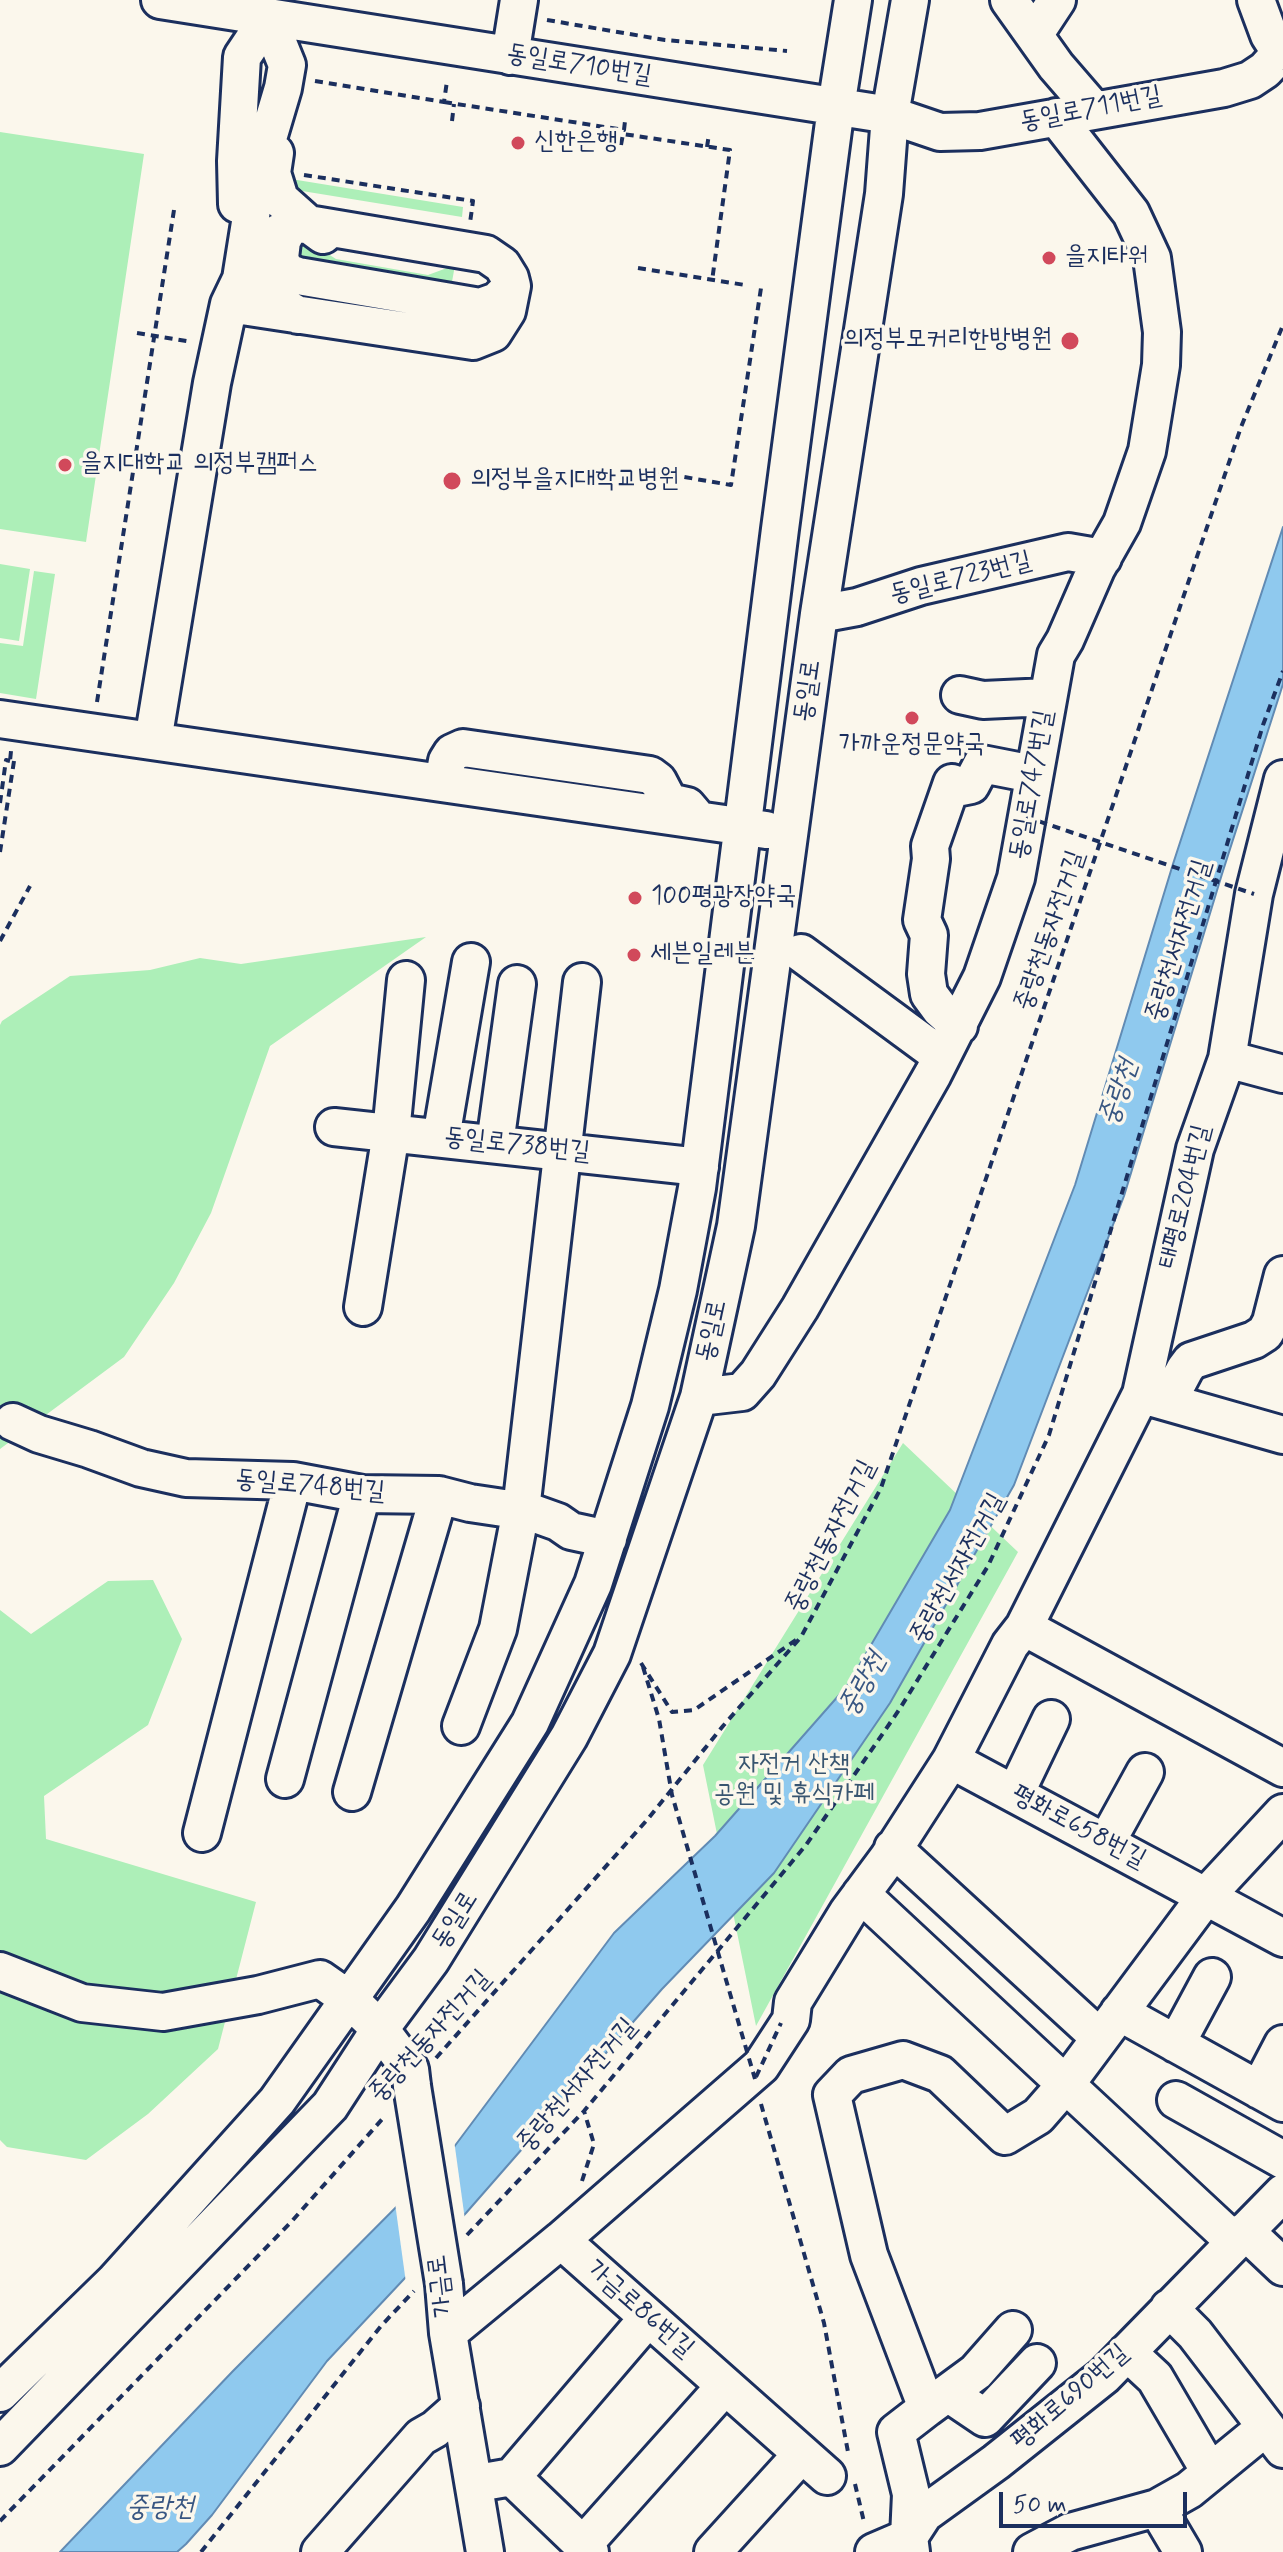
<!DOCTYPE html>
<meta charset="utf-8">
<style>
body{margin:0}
#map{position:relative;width:1283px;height:2552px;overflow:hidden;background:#fbf7ec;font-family:Mynerve,sans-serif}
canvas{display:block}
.scale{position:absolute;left:999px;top:2492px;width:188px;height:36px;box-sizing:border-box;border:4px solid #1b2f5e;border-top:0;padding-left:10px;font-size:24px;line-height:28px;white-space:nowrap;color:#1b2f5e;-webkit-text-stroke:6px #fbf7ec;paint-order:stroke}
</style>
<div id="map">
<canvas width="1283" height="2552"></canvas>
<div class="scale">50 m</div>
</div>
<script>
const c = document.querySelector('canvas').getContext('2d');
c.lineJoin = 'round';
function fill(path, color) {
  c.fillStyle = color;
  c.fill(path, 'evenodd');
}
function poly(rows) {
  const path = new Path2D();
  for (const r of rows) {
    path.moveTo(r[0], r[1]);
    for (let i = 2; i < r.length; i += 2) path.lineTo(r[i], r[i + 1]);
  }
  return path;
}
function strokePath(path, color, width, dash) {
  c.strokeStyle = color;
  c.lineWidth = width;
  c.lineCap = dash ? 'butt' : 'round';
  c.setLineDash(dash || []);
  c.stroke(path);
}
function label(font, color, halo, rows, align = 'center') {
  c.font = font + ' Mynerve,"Poor Story",sans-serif';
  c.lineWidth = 7;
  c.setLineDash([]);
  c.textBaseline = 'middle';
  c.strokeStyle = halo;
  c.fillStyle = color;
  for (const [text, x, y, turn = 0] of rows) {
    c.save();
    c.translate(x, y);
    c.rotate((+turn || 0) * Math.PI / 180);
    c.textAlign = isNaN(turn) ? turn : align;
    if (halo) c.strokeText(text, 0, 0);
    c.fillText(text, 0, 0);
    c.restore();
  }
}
fill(poly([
 [0,132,144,154,86,542,0,529],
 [291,179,463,207,462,217,296,190],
 [306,240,336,259,428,275,455,265,450,293,299,261,293,246],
 [0,564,30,569,19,641,0,638],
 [34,571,55,574,36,699,0,693,0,643,23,646],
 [426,937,270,1046,211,1213,174,1283,124,1357,0,1449,0,1025,2,1021,70,976,150,970,200,958,241,964],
 [903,1443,1018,1552,756,2026,703,1765],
 [153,1580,182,1639,148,1725,44,1796,46,1839,256,1902,218,2049,148,2114,86,2160,7,2147,0,2140,0,1610,31,1634,108,1581]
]), '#adefb8');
const water = poly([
 [1283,527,1283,684,1222,874,1124,1196,1014,1485,890,1703,774,1873,662,1989,466,2213,327,2361,212,2515,186,2544,177,2552,60,2552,233,2371,448,2155,614,1933,715,1836,847,1686,950,1510,1075,1185,1173,864,1283,527]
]);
fill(water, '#8fc9ee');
strokePath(water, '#618bb4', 2);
fill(poly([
 [454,2140,465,2220,406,2283,395,2203]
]), '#fbf7ec');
const minor = poly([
 [160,0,890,115,940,132,980,131,1224,88,1250,80,1265,70,1283,50],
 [1009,0,1056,66,1094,110],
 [1256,0,1269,35,1280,52],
 [1034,35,1057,0],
 [510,56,519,0],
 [237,204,236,161,242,57,268,18],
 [287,231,282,241,280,258,285,271,298,276,480,307,497,301,512,286],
 [229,304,473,341,493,333,507,311,512,286,510,278,502,265,486,254,308,224,280,199,272,173,275,153],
 [298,315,277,303,269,292,266,276,270,250,278,233,295,225,308,224,323,235],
 [819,614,857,607,921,586,1068,552,1103,558],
 [960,695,983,700,1048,697],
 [0,719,766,830],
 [153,741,212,383,229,304,241,279,258,172,283,88,287,65,268,18],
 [443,783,447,761,452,753,463,748,650,775,658,781,669,802,687,806,698,819],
 [801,953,941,1056],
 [959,1026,940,1009,929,994,926,974,929,935,922,920,931,859,930,846,952,783,961,787,971,785,982,764,1033,774],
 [1227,1059,1254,894,1283,779],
 [334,1127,700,1167],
 [441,1138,471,962],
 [495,1144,517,984],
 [363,1307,391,1133,406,980],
 [1146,1396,1283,1435],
 [699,1397,742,1392,758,1374,800,1308,933,1074,982,977,1016,878,1056,655,1065,640,1096,569,1122,523,1147,451,1161,365,1162,332,1152,258,1131,213,1056,117],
 [1168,1401,1185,1369,1191,1361,1254,1340,1265,1333,1271,1322,1283,1275],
 [13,1422,39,1434,89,1449,141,1468,186,1478,293,1481,362,1494,439,1495,470,1503,530,1512,558,1522,571,1531,608,1539],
 [1024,1627,1283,1768],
 [461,1726,498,1629,521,1510,582,982],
 [951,1760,1283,1938],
 [285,1779,362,1494],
 [352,1792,439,1495],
 [1015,1794,1051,1719],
 [202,1833,293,1481],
 [1106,1843,1145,1772],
 [893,1848,1100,2038],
 [861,1894,1235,2242],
 [0,1971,82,2003,163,2012,258,1995,320,1979,350,2000,380,2029,410,2069,412,2086],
 [1119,2012,1283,2103],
 [1176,2044,1212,1977],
 [1259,2090,1283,2044],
 [1176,2100,1283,2160],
 [1245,2231,1283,2267],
 [561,2240,761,2066,791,2020,793,2002,848,1912,888,1858,951,1760,1010,1645,1024,1627,1141,1394,1195,1149,1227,1059,1283,1074],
 [444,2284,448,2333,485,2552],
 [1169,2308,1195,2334,1283,2449],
 [1013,2330,976,2372,927,2408,869,2255,832,2095,851,2075,903,2060,940,2074,1005,2136,1038,2116,1066,2084,1206,1896,1283,1813],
 [448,2333,561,2240,827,2476],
 [1127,2352,1155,2378,1210,2472],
 [0,2393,114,2282,277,2101,413,1909,530,1723,593,1584,650,1406,678,1290,697,1188,780,529,836,107,853,0],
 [948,2393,985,2418,1037,2363],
 [0,2447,330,2106,380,2029,431,1960,569,1737,612,1654,699,1397,736,1226,819,614,884,194,890,115,910,0],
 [512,2477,648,2318],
 [489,2481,512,2477,590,2552],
 [1157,2508,1183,2552],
 [583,2545,725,2386],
 [320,2552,421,2437,435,2429,461,2406],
 [713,2552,802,2454],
 [874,2552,909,2537,911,2494,896,2432,927,2408],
 [911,2552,909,2537,924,2514,996,2462,1104,2376,1283,2193],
 [1032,2552,1070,2532,1157,2508,1189,2490,1266,2427]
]);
strokePath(minor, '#1b2f5e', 42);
strokePath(poly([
 [547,20,665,40,787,51],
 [315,81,444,102,447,81],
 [444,102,624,130,625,121],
 [452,121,454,104],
 [621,145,623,134,730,150,712,281],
 [707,147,709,134],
 [304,175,473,201,470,223],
 [638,268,745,285],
 [137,333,192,342],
 [643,470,731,485,761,288],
 [97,702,174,210],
 [0,803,6,760,10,761],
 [0,852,14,761,10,761,11,751],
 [0,941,30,886],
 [641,1663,672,1712,694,1710,796,1640],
 [436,2058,647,1820,723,1726,801,1637,881,1488,1241,427,1283,325],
 [761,2104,824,2323,848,2452],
 [582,2181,594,2144,584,2111],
 [467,2235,584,2111,806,1845,899,1710,988,1566,1049,1435,1263,725,1283,671],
 [855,2484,864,2522],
 [0,2521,292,2221,385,2116],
 [201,2552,381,2326,414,2291]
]), '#1b2f5e', 4, [8, 6]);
strokePath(minor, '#fbf7ec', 36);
const minorBridge = poly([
 [412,2086,444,2284]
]);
strokePath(minorBridge, '#1b2f5e', 42, []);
strokePath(poly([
 [1026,817,1254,894],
 [643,1667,659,1719,672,1795,755,2079],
 [756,2077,781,2023]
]), '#1b2f5e', 4, [8, 6]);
strokePath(minorBridge, '#fbf7ec', 36);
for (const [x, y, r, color] of [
 [518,143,8,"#d1495b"],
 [1049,258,8,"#d1495b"],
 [1070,341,10,"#d1495b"],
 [65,465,8,"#d1495b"],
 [452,481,10,"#d1495b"],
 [912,718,8,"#d1495b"],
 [635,898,8,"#d1495b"],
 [634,955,8,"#d1495b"]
]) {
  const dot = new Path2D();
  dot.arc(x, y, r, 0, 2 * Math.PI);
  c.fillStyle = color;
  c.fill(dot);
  strokePath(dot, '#fbf7ec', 3);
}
label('26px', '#1b2f5e', '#fbf7ec', [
 ["동일로710번길",579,66,9],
 ["동일로711번길",1091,110,-11],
 ["동일로723번길",961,579,-14],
 ["동일로",809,691,-82],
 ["동일로747번길",1033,785,-80],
 ["중랑천동자전거길",1051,931,-71],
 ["중랑천서자전거길",1180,941,-73],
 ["동일로738번길",517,1146,6],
 ["태평로204번길",1186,1197,-76],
 ["동일로",713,1331,-78],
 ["동일로748번길",310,1487,5],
 ["중랑천동자전거길",832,1537,-63],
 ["중랑천서자전거길",959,1569,-61],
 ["평화로658번길",1078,1828,28],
 ["동일로",456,1921,-58],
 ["중랑천동자전거길",431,2037,-48],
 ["중랑천서자전거길",578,2086,-49],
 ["가금로",442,2286,-97],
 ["가금로86번길",639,2310,41],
 ["평화로690번길",1071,2398,-41]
]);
label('26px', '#1b2f5e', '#fbf7ec', [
 ["신한은행",534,143],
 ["을지타워",1065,258],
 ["의정부모커리한방병원",1052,341,"right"],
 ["을지대학교 의정부캠퍼스",81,465],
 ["의정부을지대학교병원",470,481],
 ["가까운정문약국",912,746,"center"],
 ["100평광장약국",651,898],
 ["세븐일레븐",650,955]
], 'left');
label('26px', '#385570', '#fbf7ec', [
 ["자전거 산책",794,1766],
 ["공원 및 휴식카페",794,1796]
]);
label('italic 28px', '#385682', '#fbf7ec', [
 ["중랑천",1120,1093,-71],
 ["중랑천",864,1685,-61],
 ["중랑천",160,2509]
]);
</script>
